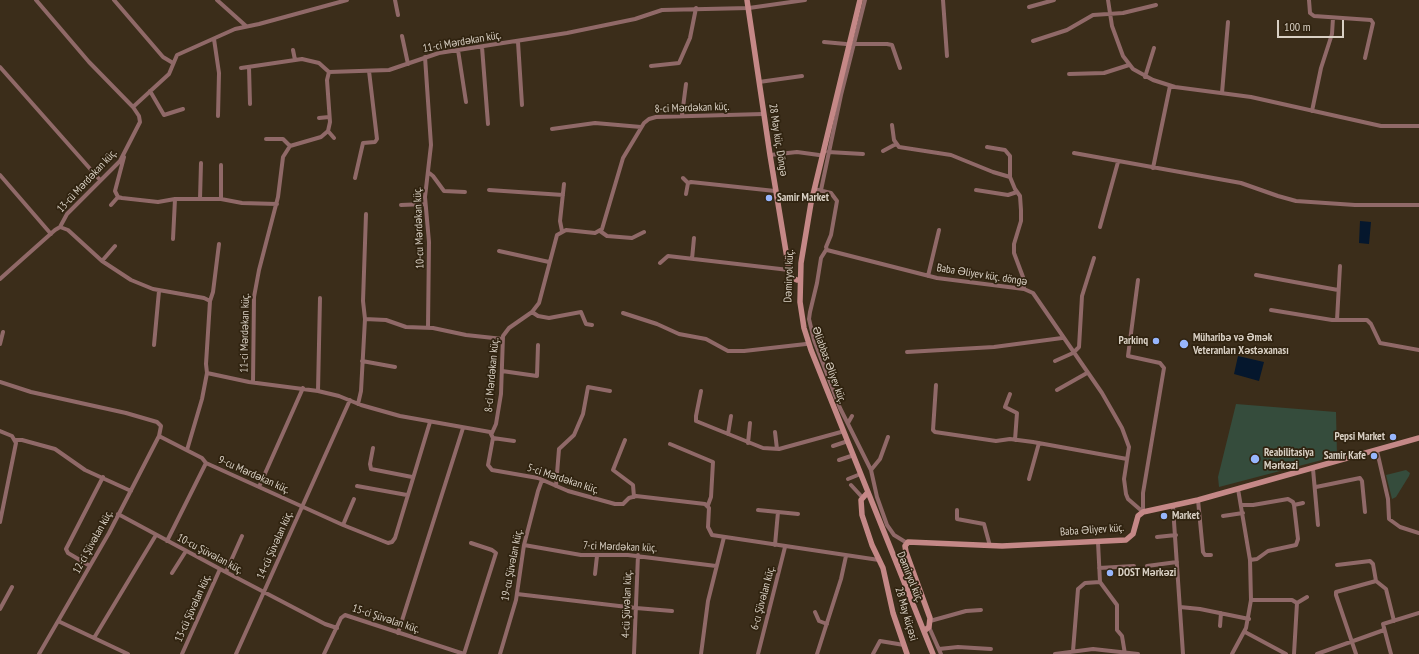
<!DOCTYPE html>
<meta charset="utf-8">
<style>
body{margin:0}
#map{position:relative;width:1419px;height:654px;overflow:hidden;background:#3b2d1a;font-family:"PT Sans Narrow",sans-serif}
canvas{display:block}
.scale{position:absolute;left:1277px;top:20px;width:67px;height:18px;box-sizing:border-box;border:2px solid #d9d0c4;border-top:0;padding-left:5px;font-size:12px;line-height:14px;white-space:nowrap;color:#d9d0c4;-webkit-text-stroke:3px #302310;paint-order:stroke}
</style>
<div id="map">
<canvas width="1419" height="654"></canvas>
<div class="scale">100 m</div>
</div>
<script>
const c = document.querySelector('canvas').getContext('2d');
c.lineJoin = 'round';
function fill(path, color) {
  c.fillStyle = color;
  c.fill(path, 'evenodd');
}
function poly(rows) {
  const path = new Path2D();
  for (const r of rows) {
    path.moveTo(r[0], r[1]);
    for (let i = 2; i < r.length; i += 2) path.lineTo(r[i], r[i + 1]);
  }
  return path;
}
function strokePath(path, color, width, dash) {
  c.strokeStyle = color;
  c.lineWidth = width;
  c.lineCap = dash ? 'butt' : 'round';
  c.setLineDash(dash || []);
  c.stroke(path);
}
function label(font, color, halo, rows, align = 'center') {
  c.font = font + ' "PT Sans Narrow",sans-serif';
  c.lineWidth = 3.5;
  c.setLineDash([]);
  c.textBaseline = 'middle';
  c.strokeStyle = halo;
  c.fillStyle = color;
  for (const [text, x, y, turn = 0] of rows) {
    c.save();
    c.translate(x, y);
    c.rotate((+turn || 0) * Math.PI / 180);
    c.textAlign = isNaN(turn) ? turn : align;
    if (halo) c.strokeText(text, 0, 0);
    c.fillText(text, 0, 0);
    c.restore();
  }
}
fill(poly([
 [1236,404,1336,412,1337,456,1219,487,1218,477],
 [1406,470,1410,473,1409,476,1396,497,1392,499,1386,475]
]), '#354c3c');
fill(poly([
 [1360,221,1371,222,1369,244,1359,243],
 [1238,356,1264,362,1259,381,1234,374]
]), '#05172d');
strokePath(poly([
 [36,0,89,62,133,107],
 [114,0,163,57,173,63],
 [217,0,246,26],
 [395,0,398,15],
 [943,0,947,56],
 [1108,0,1112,26,1123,56,1133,69,1153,80,1175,87,1251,97,1381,126,1419,126],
 [1309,0,1310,13,1314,16,1371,20,1373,23,1365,58],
 [1029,7,1054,0],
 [402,36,408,64],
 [214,39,219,73,218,116],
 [1033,41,1067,30,1093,15,1123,13,1156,5],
 [518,42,522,105],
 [824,42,846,44],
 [853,44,887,44,892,45,900,68],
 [482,47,488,124],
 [293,50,295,60],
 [458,50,466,102],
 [425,57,431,145,425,197,429,242,428,327],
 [651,66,679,63,690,38,696,8],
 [0,67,100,180],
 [249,67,250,104],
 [241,68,302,59,319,63,329,72],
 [1069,74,1104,73,1129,65],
 [1145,77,1154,48],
 [759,82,802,76],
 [150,91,164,115,183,109],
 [1222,93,1228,22],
 [1312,111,1321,68,1332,34,1333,18],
 [682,115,686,84],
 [319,118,329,117],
 [892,125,894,140,899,147,951,155,993,172,1010,177],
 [552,129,595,123,641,127],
 [328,131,334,138],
 [266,139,283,139,290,146],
 [987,147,1005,150,1010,156,1010,177,1015,189,1020,196,1021,210,1021,221,1014,244,1014,253,1023,277,1024,289],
 [883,151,896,144],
 [828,152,863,154],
 [1074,153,1241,183,1278,196,1296,201,1355,205,1419,205],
 [770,155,797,152,819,155],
 [124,157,115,191,118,197,122,198,158,202,175,199,221,199,242,203,277,204],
 [1153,168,1170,86],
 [428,172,433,176,444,191,465,192],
 [0,175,51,234],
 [355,178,363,143,375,142,377,139,369,71],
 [683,178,688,183],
 [814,189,831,193,837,201,831,235,826,247,827,250,937,278,1024,289,1033,293,1102,393,1122,428,1129,447,1124,479,1126,494,1128,499,1143,512],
 [489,190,563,195],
 [821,190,841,95,865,0],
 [976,190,1008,195,1017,192],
 [686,194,688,183,691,182,775,191],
 [200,199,201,163],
 [221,199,221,165],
 [111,205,118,197],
 [401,205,425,204],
 [60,227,68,230,102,261,131,280,153,289,204,298,210,301,206,364,207,373,202,399,187,450],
 [1100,227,1118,162],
 [562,231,560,221,564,184],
 [600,231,607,236,632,238,644,232],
 [173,239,175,199],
 [826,250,821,258,817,283,810,312,809,319,814,340,840,408,871,470,877,497,887,525,894,535,907,543],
 [499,251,549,262],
 [692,259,694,238],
 [102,261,115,246],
 [660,263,668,256,789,270],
 [1256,275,1338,290],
 [928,276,939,230],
 [0,279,55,230,60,227,67,214,120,161,140,122,139,116,133,107,169,74,177,55,235,29,259,24,347,0],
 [1138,280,1128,356,1160,363,1164,368,1143,493,1143,512],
 [210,301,213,292,219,244],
 [1271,310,1332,320,1367,320,1371,324,1380,343,1419,350],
 [532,312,538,316,549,318,581,312,586,324,592,325],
 [623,313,657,324,679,334,706,339,728,351,744,351,806,344],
 [365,319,386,320,406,327,433,328,466,335,503,339],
 [1337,320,1340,266],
 [0,344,3,332],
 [154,345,159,291],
 [907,352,994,347,1062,338],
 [362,361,395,367],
 [1055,361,1073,353,1079,347,1082,296,1094,258],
 [502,371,537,376,538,345],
 [207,373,249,382,318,391,339,396,361,405,400,416,490,432,493,438,488,465,492,470,538,478,568,491,615,504,623,504,629,498,636,496,705,504,709,508,708,527,712,535,879,560],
 [0,382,31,392,126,413,157,422,161,426,159,436,202,458,206,463,343,525,388,543,392,542,395,538,430,422],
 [253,382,254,297,259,270,278,197,283,157,290,146,321,137,328,131,330,122,327,80,329,72,389,70,439,53,567,33,635,19,662,10,749,8,805,0],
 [936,385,933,430,935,432,996,441,1010,439,1033,442,1127,459],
 [1057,390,1087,373],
 [318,391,320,298],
 [701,391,696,416,696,421,763,448,779,449,841,432],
 [1010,394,1005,407,1017,413,1015,440],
 [358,404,361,391,365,319,363,301,366,214],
 [848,423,852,416],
 [0,431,12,436,16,443,0,522],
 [775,432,777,449],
 [492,433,496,424,501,394,503,336,509,328,532,312,539,303,557,235,566,230,595,233,602,229,623,158,644,123,649,119,656,117,763,114],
 [728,434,731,416],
 [493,438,514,441],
 [15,440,22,440,55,449,85,470,131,491],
 [625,440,613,470,633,485,634,497],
 [748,443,750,423],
 [670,444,713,462,711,497,708,505],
 [833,446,845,442],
 [373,448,370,464,371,469,412,477],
 [1377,451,1388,499,1389,519,1400,527,1419,533],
 [839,460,851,456],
 [1313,469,1318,525],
 [871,470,880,459,888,437],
 [848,479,858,475],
 [1029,479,1039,443],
 [851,485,862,497],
 [357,486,407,495],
 [556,486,559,449,574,435,583,414,588,387,610,391],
 [259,487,303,388],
 [1316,487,1360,478,1362,481,1365,512],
 [1198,500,1203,552,1205,555,1211,555],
 [1241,505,1253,505,1288,499,1293,502,1294,505,1298,539,1296,545,1268,551,1257,559,1250,560],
 [1294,505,1303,503],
 [1173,507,1183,654],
 [758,510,798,514],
 [957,510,957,519,984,524,990,546],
 [118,514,220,569,325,624,337,628],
 [1223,516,1243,513],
 [343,525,354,499],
 [1157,537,1176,535],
 [167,541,206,463],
 [1098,542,1100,582,1117,605,1117,630,1122,636,1125,654],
 [524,545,581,555,628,555,716,566],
 [775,545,778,512],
 [1337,565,1370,561,1373,564,1376,581],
 [90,566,68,553,66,549,103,477],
 [1147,566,1177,562],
 [1099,568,1134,566],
 [226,572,242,536],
 [172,573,186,551],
 [595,574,597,556],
 [517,594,636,608,672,611],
 [1251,600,1292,600,1297,603,1294,654],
 [1297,603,1307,597],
 [1180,607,1200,609,1249,619],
 [0,609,12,587],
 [815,612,819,621,827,624],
 [58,621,128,654],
 [930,621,966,611,981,610],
 [1220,626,1221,613],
 [929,627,941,654],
 [1245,632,1286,654],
 [398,633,463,428],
 [94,638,156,535],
 [939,649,958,647,991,649],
 [1073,651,1078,589,1085,583,1100,582],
 [39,654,109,533,159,436],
 [182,654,220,569],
 [236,654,350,400],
 [324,654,341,618,345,615,464,654],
 [464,654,496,553,492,550,471,543],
 [500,654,516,600,524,545,538,491,542,480],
 [634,654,638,555],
 [701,654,708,601,724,537],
 [758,654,785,547],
 [817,654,841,579,846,556],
 [873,654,880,641,904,645],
 [1055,654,1093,649,1138,654],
 [1232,654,1246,628,1251,600,1250,560,1238,489],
 [1317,654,1384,630],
 [1356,654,1336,595,1336,592,1376,581,1386,589,1394,621],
 [1391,654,1383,624,1419,613]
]), '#906968', 4);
strokePath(poly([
 [747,0,770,155,789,270,792,278,797,280],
 [860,0,811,203,801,263,800,302,804,328,811,350,933,654],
 [868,492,861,500,862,515,872,545,883,568,893,613,907,654],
 [924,631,929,627,930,618,906,552,905,546,908,542,1002,546,1126,540,1133,534,1138,516,1143,512,1198,500,1419,438]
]), '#c58887', 5.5);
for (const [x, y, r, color] of [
 [769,198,4,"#97b6fd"],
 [1156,341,4,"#97b6fd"],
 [1184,344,5,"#97b6fd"],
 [1393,437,4,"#97b6fd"],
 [1374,456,4,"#97b6fd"],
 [1255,459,5,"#97b6fd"],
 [1164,516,4,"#97b6fd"],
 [1110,573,4,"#97b6fd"]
]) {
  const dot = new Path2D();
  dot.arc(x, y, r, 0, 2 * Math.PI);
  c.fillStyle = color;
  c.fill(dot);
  strokePath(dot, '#302310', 1.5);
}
label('11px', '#d9d0c4', '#302310', [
 ["11-ci Mərdəkan küç.",462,42,-10],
 ["8-ci Mərdəkan küç.",692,108,-2],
 ["28 May küç. Döngə",778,140,81],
 ["13-cü Mərdəkan küç.",87,181,-47],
 ["10-cu Mərdəkan küç.",419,228,-92],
 ["Baba Əliyev küç. döngə",982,275,9],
 ["Dəmiryol küç.",789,276,-88],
 ["11-ci Mərdəkan küç.",245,333,-89],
 ["Əliabbas Əliyev küç.",829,365,70],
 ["8-ci Mərdəkan küç.",492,375,-85],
 ["9-cu Mərdəkan küç.",254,475,24],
 ["5-ci Mərdəkan küç.",563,479,18],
 ["Baba Əliyev küç.",1092,530,-4],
 ["12-ci Şüvəlan küç.",93,542,-61],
 ["14-cü Şüvəlan küç.",275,545,-66],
 ["7-ci Mərdəkan küç.",620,547,2],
 ["10-cu Şüvəlan küç.",210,554,28],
 ["19-cu Şüvəlan küç.",512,565,-79],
 ["Dəmiryol küç.",910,577,68],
 ["6-cı Şüvəlan küç.",763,598,-75],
 ["4-cü Şüvəlan küç.",627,604,-88],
 ["13-cü Şüvəlan küç.",193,608,-66],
 ["28 May küçəsi",906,614,74],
 ["15-ci Şüvəlan küç.",386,619,18]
]);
label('bold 11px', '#d9d0c4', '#302310', [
 ["Samir Market",777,198],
 ["Müharibə və Əmək",1193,338],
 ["Veteranları Xəstəxanası",1193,351],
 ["Parkinq",1148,341,"right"],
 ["Pepsi Market",1385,437,"right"],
 ["Reabilitasiya",1264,453],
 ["Mərkəzi",1264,466],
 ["Samir Kafe",1366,456,"right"],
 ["Market",1172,516],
 ["DOST Mərkəzi",1118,573]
], 'left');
</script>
